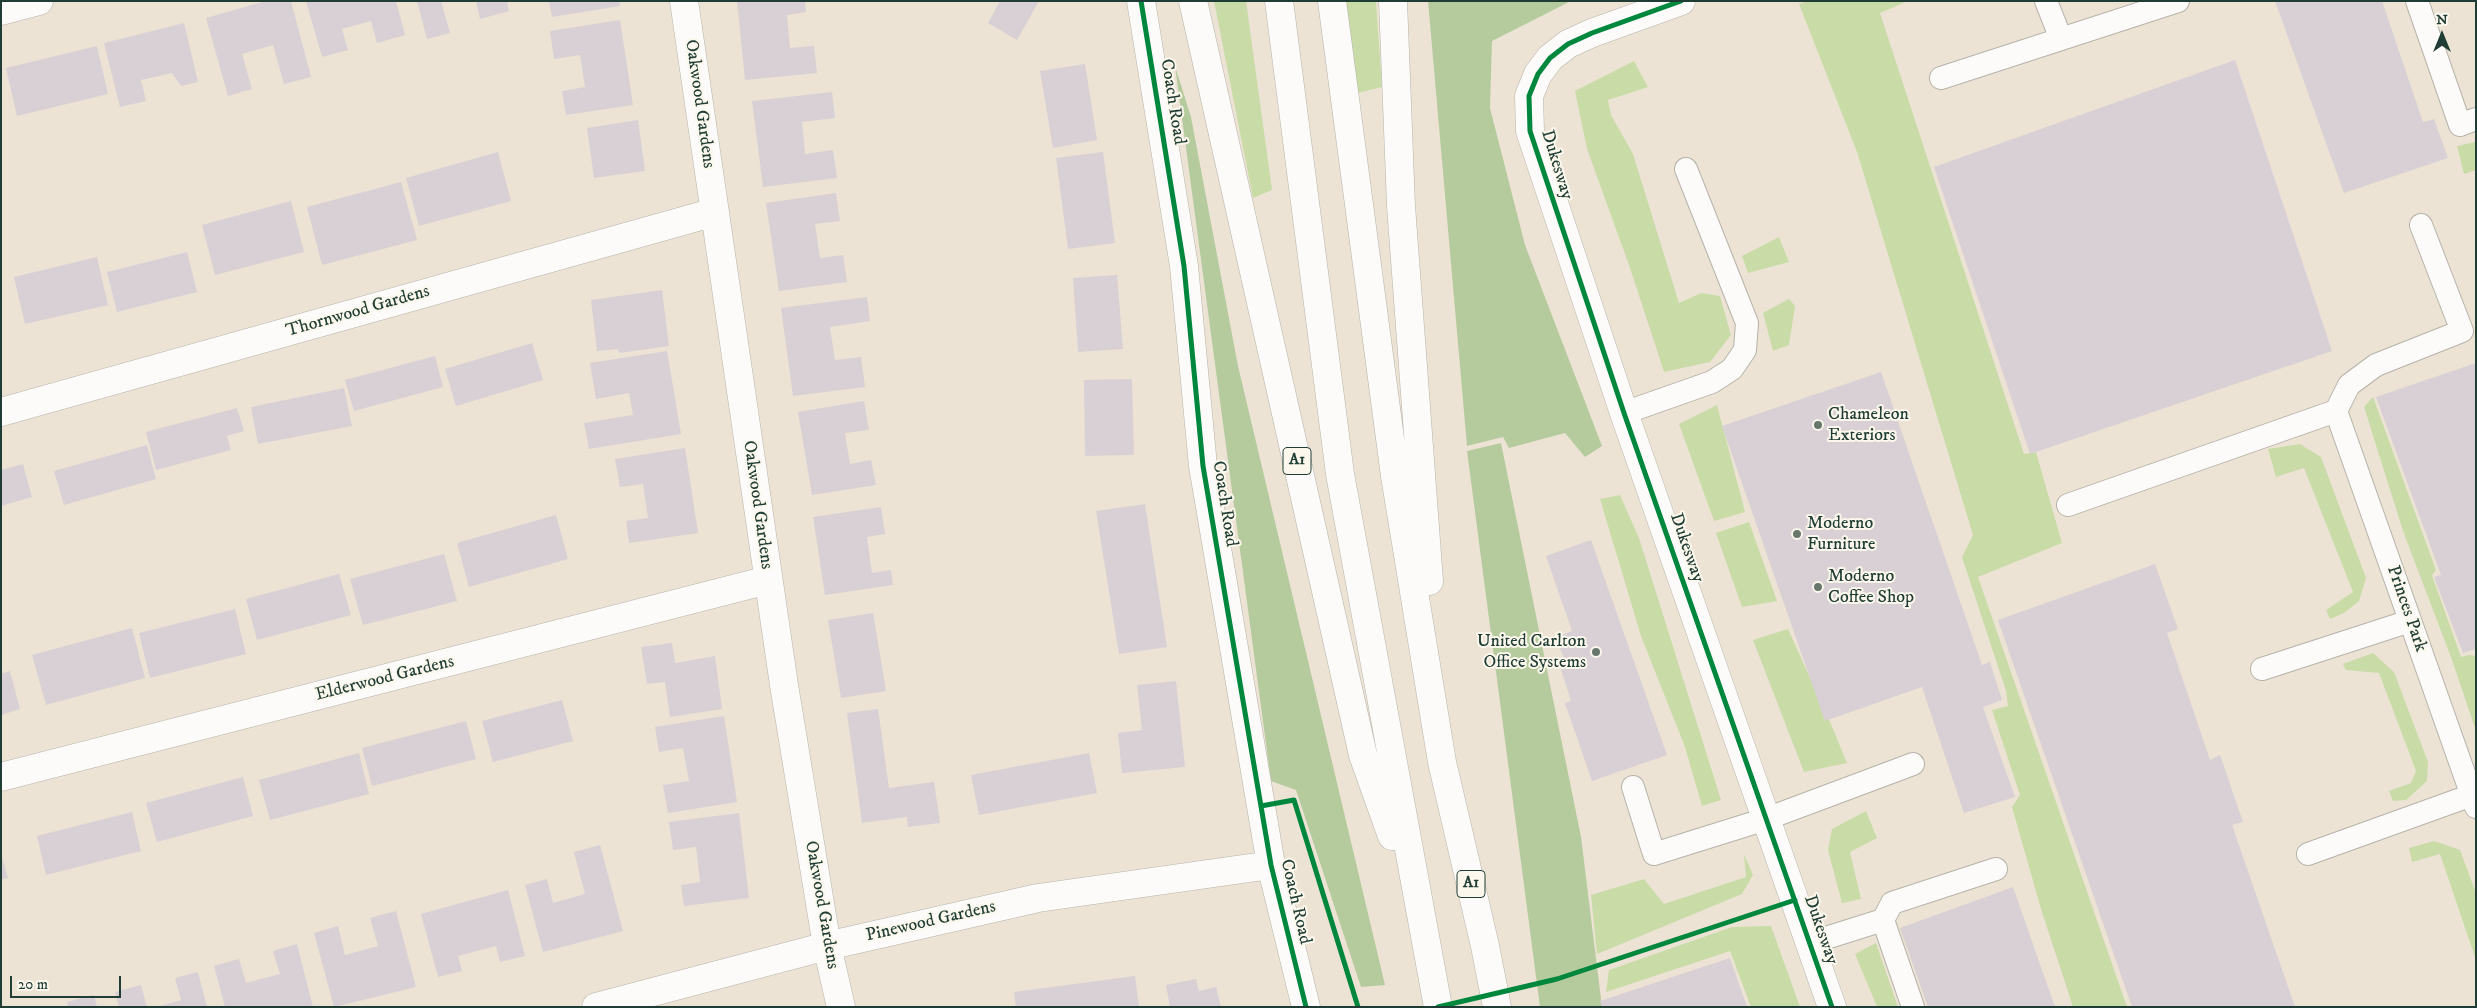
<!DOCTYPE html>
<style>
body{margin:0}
#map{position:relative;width:2477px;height:1008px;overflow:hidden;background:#ece3d5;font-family:"IM FELL DW Pica",serif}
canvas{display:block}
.frame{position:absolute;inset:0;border:2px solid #1f3d34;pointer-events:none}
.north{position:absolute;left:2417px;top:10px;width:50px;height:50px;-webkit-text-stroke:4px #fbf7ec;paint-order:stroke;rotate:0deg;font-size:14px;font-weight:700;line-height:20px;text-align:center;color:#1f3d34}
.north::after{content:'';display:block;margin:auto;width:18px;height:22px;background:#1f3d34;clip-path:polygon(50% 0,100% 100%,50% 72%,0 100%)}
.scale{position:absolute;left:10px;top:976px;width:111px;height:22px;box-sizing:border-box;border:2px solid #1f3d34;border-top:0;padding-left:6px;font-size:15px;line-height:18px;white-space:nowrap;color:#1f3d34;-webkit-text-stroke:4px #fbf7ec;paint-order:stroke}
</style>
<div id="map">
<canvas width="2477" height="1008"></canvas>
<div class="frame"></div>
<div class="north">N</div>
<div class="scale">20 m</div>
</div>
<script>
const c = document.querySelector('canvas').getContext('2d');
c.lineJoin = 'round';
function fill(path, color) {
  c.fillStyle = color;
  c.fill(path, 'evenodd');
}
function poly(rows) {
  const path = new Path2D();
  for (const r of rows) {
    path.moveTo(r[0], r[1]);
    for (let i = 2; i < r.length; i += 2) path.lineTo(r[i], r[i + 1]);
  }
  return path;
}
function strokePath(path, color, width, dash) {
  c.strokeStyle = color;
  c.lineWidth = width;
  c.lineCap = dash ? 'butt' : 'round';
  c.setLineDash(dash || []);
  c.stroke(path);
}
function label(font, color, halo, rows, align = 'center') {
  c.font = font + ' "IM FELL DW Pica",serif';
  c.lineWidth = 4;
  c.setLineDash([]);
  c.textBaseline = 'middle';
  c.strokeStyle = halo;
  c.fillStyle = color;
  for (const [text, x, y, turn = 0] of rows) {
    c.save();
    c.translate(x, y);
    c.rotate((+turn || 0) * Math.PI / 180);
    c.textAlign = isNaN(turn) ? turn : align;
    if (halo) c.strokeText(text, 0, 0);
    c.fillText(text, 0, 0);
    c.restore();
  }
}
fill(poly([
 [1214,1,1246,1,1272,190,1253,198],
 [1346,1,1376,1,1382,87,1358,93],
 [1807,1,1908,1,1880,13,2024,454,2036,452,2062,543,1978,577,2127,1007,2073,1007,2041,909,2012,807,2020,795,1992,710,2008,706,2006,691,1962,557,1973,535,1857,152,1799,4],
 [1634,61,1648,87,1608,100,1611,115,1633,154,1679,303,1701,293,1720,296,1731,335,1710,362,1664,372,1629,265,1587,149,1575,91],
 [2476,142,2476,170,2464,174,2457,146],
 [1779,237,1789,262,1748,273,1742,256],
 [1789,299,1795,306,1789,345,1773,351,1763,313],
 [2373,397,2436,570,2432,575,2461,657,2469,655,2476,656,2476,731,2452,660,2403,531,2364,407],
 [1717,405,1745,512,1714,521,1679,424],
 [2300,444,2321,457,2366,578,2359,601,2344,613,2330,619,2326,610,2353,592,2304,468,2276,477,2268,449],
 [1620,495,1639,538,1721,800,1702,806,1685,747,1641,636,1600,499],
 [1749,522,1777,601,1742,607,1716,533],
 [1788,629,1831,724,1847,763,1804,772,1753,640],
 [2373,653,2394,672,2428,762,2427,781,2406,800,2393,801,2389,791,2411,783,2416,771,2379,673,2346,670,2343,664],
 [1866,811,1877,838,1850,852,1861,899,1842,903,1828,850,1832,829],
 [2434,841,2460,850,2476,893,2476,960,2440,854,2412,862,2409,848],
 [1744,854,1753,875,1742,894,1597,954,1591,895,1644,879,1664,904,1746,877],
 [1771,926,1800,1007,1751,1007,1730,951,1606,992,1609,970,1732,927],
 [1876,943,1898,1007,1877,1007,1855,954]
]), '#c9dca7');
fill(poly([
 [1428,1,1571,1,1492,41,1490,108,1525,245,1602,446,1585,457,1565,433,1509,448,1503,437,1467,446],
 [1175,66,1191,117,1238,366,1385,985,1361,987,1296,790,1271,781],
 [1501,443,1581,837,1602,1007,1540,1007,1467,451]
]), '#b6cb9d');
fill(poly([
 [266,1,291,1,311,77,284,84,273,45,242,54,252,89,228,96,206,18],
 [306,1,396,1,405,35,377,43,371,21,342,29,348,50,322,57],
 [417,1,441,1,450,33,427,39],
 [476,1,507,1,509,11,480,19],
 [549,1,619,1,620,6,552,17],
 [737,1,805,1,806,12,787,15,790,48,814,46,817,73,745,80],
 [1000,1,1039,1,1017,40,988,23],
 [2275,1,2382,1,2423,122,2434,119,2448,158,2344,193],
 [620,20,633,105,566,115,562,91,585,87,580,55,554,59,550,31],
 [184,23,198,82,181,86,172,73,141,80,146,101,120,107,104,43],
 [97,46,108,94,17,116,6,68],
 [2235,60,2332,351,2030,454,1934,167],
 [1085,64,1097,140,1053,148,1040,71],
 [832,92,835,118,802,122,805,154,833,150,837,178,763,187,752,101],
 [638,120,645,171,594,178,587,128],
 [498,152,511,201,419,226,406,178],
 [1103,152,1115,243,1068,249,1056,158],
 [401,182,417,240,322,265,307,207],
 [836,193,840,221,815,224,820,258,843,255,847,282,779,291,766,203],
 [291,201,304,252,215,275,202,225],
 [187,252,197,292,117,312,107,272],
 [97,257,108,305,25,324,14,277],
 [1117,275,1123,349,1078,352,1073,278],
 [662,290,669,346,620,353,617,349,597,351,591,300],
 [867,297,870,321,830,327,835,360,861,357,865,387,793,396,781,308],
 [532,343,543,380,456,406,445,369],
 [667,351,681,434,589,449,584,423,633,415,629,393,596,399,590,363],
 [435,356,443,387,354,411,345,380],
 [2476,363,2476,649,2463,653,2434,577,2441,575,2376,397],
 [1881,372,1982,665,1990,662,2002,700,1983,707,2015,797,1964,813,1922,687,1825,721,1722,426],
 [1132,379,1134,455,1085,456,1084,380],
 [344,388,352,426,258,444,251,407],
 [864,401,869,430,845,433,850,464,871,460,876,485,812,495,798,412],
 [237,408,244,431,227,436,231,450,156,470,146,432],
 [147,445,156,479,64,505,54,471],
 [685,448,698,533,629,543,626,521,648,518,643,484,620,487,615,459],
 [23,464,32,497,1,506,1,470],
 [1145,504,1167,647,1119,654,1096,511],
 [881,507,885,534,867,537,872,573,891,570,893,585,825,595,813,517],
 [556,515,568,559,469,587,457,543],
 [1591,540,1667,755,1592,781,1565,703,1571,701,1561,670,1567,668,1556,637,1572,631,1546,556],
 [444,554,457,601,363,625,350,579],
 [2155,564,2178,629,2167,633,2210,760,2220,755,2243,822,2232,825,2295,1007,2132,1007,1998,620],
 [339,574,351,615,257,640,246,599],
 [235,609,246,654,150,678,139,633],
 [873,613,886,691,841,698,828,620],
 [132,628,145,678,46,705,32,655],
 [672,643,675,663,715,656,722,709,670,717,665,682,647,684,641,647],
 [10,671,20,709,1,715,1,674],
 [1176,681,1185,767,1122,773,1118,733,1142,730,1137,685],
 [562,700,573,741,493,762,482,721],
 [878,709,889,788,934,782,940,823,908,827,907,817,862,823,847,713],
 [724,716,737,802,668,813,663,785,689,781,683,748,659,752,655,727],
 [466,721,476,759,372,786,362,748],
 [359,753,369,794,270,820,259,780],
 [1089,753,1097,793,979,815,971,775],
 [243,777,253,816,157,842,146,803],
 [132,812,141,851,46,875,37,836],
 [739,813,749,898,684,906,681,885,700,882,696,847,673,850,669,822],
 [600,845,623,931,543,952,525,885,547,879,553,903,585,894,574,852],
 [1,854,8,878,1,880],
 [2013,887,2055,1007,1928,1007,1900,928],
 [508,890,525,956,500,962,496,946,458,956,462,971,438,977,421,914],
 [396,911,416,987,334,1007,314,933,338,926,345,955,378,946,370,918],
 [297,944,313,1007,225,1007,214,966,239,959,246,983,280,974,273,951],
 [1730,958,1747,1007,1602,1007,1600,1001],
 [198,972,207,1007,157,1007,181,1000,175,978],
 [1135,976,1139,1007,1016,1007,1014,992],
 [1196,979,1199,991,1216,987,1221,1007,1170,1007,1166,985],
 [141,985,147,1007,119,1007,115,992],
 [94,995,97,1007,68,1007,67,1002]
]), '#d8d0d4');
const lane = poly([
 [2046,1,2061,39],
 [2417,1,2460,125,2476,119],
 [1941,78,2178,1],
 [2336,411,2476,807],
 [1624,413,1712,382,1732,369,1745,350,1747,323,1686,169],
 [2068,505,2336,411,2349,385,2376,365,2462,331,2421,225],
 [2262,669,2410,621],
 [1633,787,1654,854,1766,819,1913,764],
 [2308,854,2472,795],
 [1883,920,1892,903,1996,869],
 [1810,943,1883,920,1913,1007]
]);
const street = poly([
 [684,1,784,685,827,946,841,1007],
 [1141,1,1184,266,1203,466,1271,865,1306,1007],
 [1,11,39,1],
 [1,412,715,212],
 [1,777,768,580],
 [596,1007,827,946,1038,898,1271,865]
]);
const secondary = poly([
 [1681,1,1592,33,1568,44,1550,58,1538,74,1529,96,1530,131,1624,413,1832,1007]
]);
const highway = poly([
 [1193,1,1363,755,1392,836],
 [1279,1,1340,474,1438,1007],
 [1332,1,1395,476,1442,762,1485,946,1497,1007],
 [1393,1,1401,206,1429,581]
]);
strokePath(lane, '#b6b3aa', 24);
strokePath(street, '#b6b3aa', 29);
strokePath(secondary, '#b6b3aa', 29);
strokePath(highway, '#b6b3aa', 29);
strokePath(lane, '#fcfbf9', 22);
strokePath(street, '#fcfbf9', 28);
strokePath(secondary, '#fcfbf9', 28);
strokePath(highway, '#fcfbf9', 28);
strokePath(poly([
 [1141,1,1184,266,1203,466,1271,865,1306,1007],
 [1681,1,1592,33,1568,44,1550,58,1538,74,1529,96,1530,131,1624,413,1832,1007],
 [1261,806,1294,800,1358,1007],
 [1438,1007,1557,979,1795,900]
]), '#00873e', 5);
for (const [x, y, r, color] of [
 [1818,425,5,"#67776c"],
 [1797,534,5,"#67776c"],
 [1818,587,5,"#67776c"],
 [1596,652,5,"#67776c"]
]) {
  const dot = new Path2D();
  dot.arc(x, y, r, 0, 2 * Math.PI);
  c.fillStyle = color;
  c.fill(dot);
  strokePath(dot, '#fbf7ec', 2);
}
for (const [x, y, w] of [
 [1297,461,28],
 [1471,884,28]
]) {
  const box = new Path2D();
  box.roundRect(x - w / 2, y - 13.5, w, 27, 4);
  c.fillStyle = '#fbf7ec';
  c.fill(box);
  strokePath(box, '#1f3d34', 1);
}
label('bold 16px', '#1f3d34', null, [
 ["A1",1297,461],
 ["A1",1471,884]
]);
label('18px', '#1f3d34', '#fbf7ec', [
 ["Coach Road",1172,102,81],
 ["Oakwood Gardens",699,104,82],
 ["Dukesway",1556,165,73],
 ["Thornwood Gardens",358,312,-16],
 ["Coach Road",1224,504,81],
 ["Oakwood Gardens",757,505,82],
 ["Dukesway",1686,548,71],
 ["Princes Park",2406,609,71],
 ["Elderwood Gardens",385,679,-14],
 ["Coach Road",1295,902,77],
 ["Oakwood Gardens",821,905,80],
 ["Pinewood Gardens",931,922,-13],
 ["Dukesway",1820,930,71]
]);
label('18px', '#1f3d34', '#fbf7ec', [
 ["Chameleon",1828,415],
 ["Exteriors",1828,436],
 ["Moderno",1807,524],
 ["Furniture",1807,545],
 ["Moderno",1828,577],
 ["Coffee Shop",1828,598],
 ["United Carlton",1586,642,"right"],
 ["Office Systems",1586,663,"right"]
], 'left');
</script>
